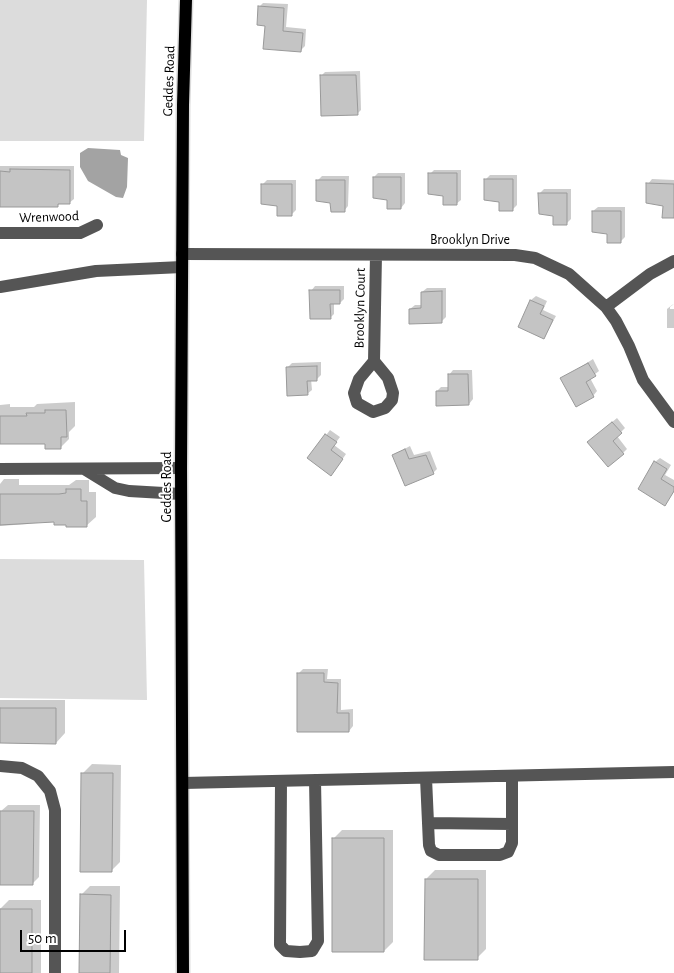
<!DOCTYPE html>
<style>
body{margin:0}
#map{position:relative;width:674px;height:973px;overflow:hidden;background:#fff;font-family:"Alegreya Sans",sans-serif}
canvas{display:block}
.scale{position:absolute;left:20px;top:930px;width:106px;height:22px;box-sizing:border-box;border:2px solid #000;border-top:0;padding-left:6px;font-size:15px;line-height:18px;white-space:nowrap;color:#000;-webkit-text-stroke:4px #fff;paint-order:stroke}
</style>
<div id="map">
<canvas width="674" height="973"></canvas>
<div class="scale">50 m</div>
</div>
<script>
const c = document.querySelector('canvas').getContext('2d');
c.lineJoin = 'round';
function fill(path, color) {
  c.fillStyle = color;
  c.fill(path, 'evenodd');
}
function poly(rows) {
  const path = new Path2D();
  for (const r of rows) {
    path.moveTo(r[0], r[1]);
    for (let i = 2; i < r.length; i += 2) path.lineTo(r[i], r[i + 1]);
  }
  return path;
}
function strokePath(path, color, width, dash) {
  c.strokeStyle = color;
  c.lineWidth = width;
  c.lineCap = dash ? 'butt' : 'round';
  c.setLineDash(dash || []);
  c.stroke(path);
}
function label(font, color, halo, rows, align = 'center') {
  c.font = font + ' "Alegreya Sans",sans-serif';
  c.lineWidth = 4;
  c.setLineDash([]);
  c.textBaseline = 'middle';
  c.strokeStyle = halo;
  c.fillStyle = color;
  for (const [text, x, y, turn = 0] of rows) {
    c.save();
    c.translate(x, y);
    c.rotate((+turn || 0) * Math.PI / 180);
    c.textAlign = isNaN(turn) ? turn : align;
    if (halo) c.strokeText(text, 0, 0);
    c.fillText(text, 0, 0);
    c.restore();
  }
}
fill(poly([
 [0,0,147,0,144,141,0,141],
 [0,559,144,560,147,700,0,698]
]), '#dcdcdc');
fill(poly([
 [88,148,120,150,121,155,128,158,127,187,123,198,116,197,88,181,80,167,80,153]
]), '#a3a3a3');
fill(poly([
 [263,3,288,4,286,27,306,29,305,46,301,50,266,25,259,7],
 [360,71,361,110,357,114,321,76,325,72],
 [0,166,74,166,74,199,69,203,60,203,57,206,0,205],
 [434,170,461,170,461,200,456,204,444,195,430,174],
 [378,173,405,173,405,203,401,208,388,199,374,177],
 [490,175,517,175,517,205,512,210,500,201,485,180],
 [322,176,349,176,348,206,344,211,332,202,317,181],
 [652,179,674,180,674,216,648,184],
 [267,180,296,180,296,210,291,215,278,205,263,184],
 [544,189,571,189,571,219,567,223,554,214,540,193],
 [598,207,625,207,625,237,620,242,608,232,593,211],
 [315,286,344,286,344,299,340,303,334,303,334,314,330,318,311,291],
 [427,288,446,288,446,317,442,321,410,309,415,305,423,305,422,292],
 [536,296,547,301,543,310,556,316,544,338,519,326,531,300],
 [674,304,670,307,670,309,674,309,674,328,667,328,667,309,672,305],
 [593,359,599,371,590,378,597,391,593,396,562,379],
 [321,362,321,375,317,379,311,379,312,390,307,394,288,367,292,363],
 [453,370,472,370,473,399,469,404,437,391,441,387,449,387,449,375],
 [75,402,75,426,69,432,69,439,60,448,46,442,0,443,0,405,10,404,10,407,34,407,37,404],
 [617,418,625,428,617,436,627,449,623,453,593,438],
 [330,430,340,437,334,445,346,454,335,470,309,458],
 [410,446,414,455,430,451,437,469,433,473,393,455],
 [660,458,671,465,665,475,674,480,674,492,665,504,655,462],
 [4,479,19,479,19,485,69,485,76,480,89,480,89,492,96,492,96,517,86,526,55,521,30,521,28,524,0,526,0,484],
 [303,669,328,669,327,679,341,679,341,710,353,709,353,726,349,731,299,673],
 [0,700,65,700,65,733,56,743,0,742],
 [92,764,121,765,120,862,111,871,83,773],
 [8,805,40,805,39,877,32,884,1,811],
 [342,830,393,830,393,942,384,951,333,839],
 [435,870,486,870,486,949,477,958,426,879],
 [90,886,120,886,119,973,80,973,81,895],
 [9,900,41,900,41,973,0,973,0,909]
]), '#0003');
const building = poly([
 [258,6,284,8,283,31,303,33,301,52,263,49,265,26,257,25,258,6],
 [320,75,356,75,358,115,321,116,320,75],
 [10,169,70,170,70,204,58,204,58,207,0,207,0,171,10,172,10,169],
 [428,173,457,173,457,205,443,205,443,196,428,194,428,173],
 [373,177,401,177,401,209,387,209,387,200,373,198,373,177],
 [484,179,513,179,513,211,499,211,499,202,484,200,484,179],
 [316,180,345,180,345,212,331,212,330,203,316,201,316,180],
 [646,183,674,184,674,218,662,218,663,206,646,203,646,183],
 [261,184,292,184,292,216,277,216,277,206,261,204,261,184],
 [538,193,567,193,567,225,553,225,553,216,539,214,538,193],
 [592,211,621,211,621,243,607,243,607,234,592,232,592,211],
 [309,290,340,290,340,304,330,304,331,319,310,319,309,290],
 [442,291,442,323,409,324,409,309,421,308,421,292,442,291],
 [530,300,544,306,540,314,553,320,544,339,518,327,530,300],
 [588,363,596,376,586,382,594,397,576,407,560,378,588,363],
 [317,366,317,381,307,381,308,395,287,396,286,367,317,366],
 [448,374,468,374,469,405,436,406,436,391,448,391,448,374],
 [45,410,66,410,67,437,61,437,61,449,45,449,45,444,0,444,0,416,27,416,26,413,45,413,45,410],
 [612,422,622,433,613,441,624,454,608,467,587,442,612,422],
 [325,434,337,442,331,450,343,459,331,476,307,458,325,434],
 [405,449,409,459,426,455,434,474,405,486,392,455,405,449],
 [654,461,667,469,661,479,674,487,674,491,665,506,638,489,654,461],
 [66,489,81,489,81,501,87,501,87,527,66,527,66,525,54,525,54,522,0,525,0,494,59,494,66,493,66,489],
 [297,673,324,673,324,682,338,683,337,713,349,713,349,732,297,732,297,673],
 [0,708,56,708,56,744,0,743,0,708],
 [81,773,113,773,112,872,80,872,81,773],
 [0,811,34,811,33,885,0,885,0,811],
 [332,838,384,838,384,952,332,952,332,838],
 [425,879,478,879,478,960,424,960,425,879],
 [80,894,111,895,110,973,79,973,80,894],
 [0,909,32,909,32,973,0,973,0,909]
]);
fill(building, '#c4c4c4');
strokePath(building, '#999', 1);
const major = poly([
 [183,973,181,468,183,105,186,0]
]);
strokePath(major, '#dbdbdb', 15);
strokePath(poly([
 [0,233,80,233,97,225],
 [182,254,515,255,535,258,569,274,606,307,616,321,629,346,643,380,674,422],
 [0,287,96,271,182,267],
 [606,307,650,274,674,261],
 [374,361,359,379,354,393,357,403,373,412,385,408,392,400,393,393,388,378,374,361,376,255],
 [0,469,181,468],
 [84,469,115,488,129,491,181,494],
 [0,766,22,768,38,776,50,791,55,810,55,973],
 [426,778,429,845,431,851,439,855,500,855,508,852,512,843,512,777],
 [281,781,280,945,286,951,300,952,312,951,318,941,315,780],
 [183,783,674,772],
 [428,823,512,824]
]), '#555', 12);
strokePath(major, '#000', 12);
label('14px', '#000', '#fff', [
 ["Geddes Road",169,81,-88],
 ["Wrenwood",49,217,-2],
 ["Brooklyn Drive",470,240],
 ["Brooklyn Court",360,308,-89],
 ["Geddes Road",167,487,-90]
]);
</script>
